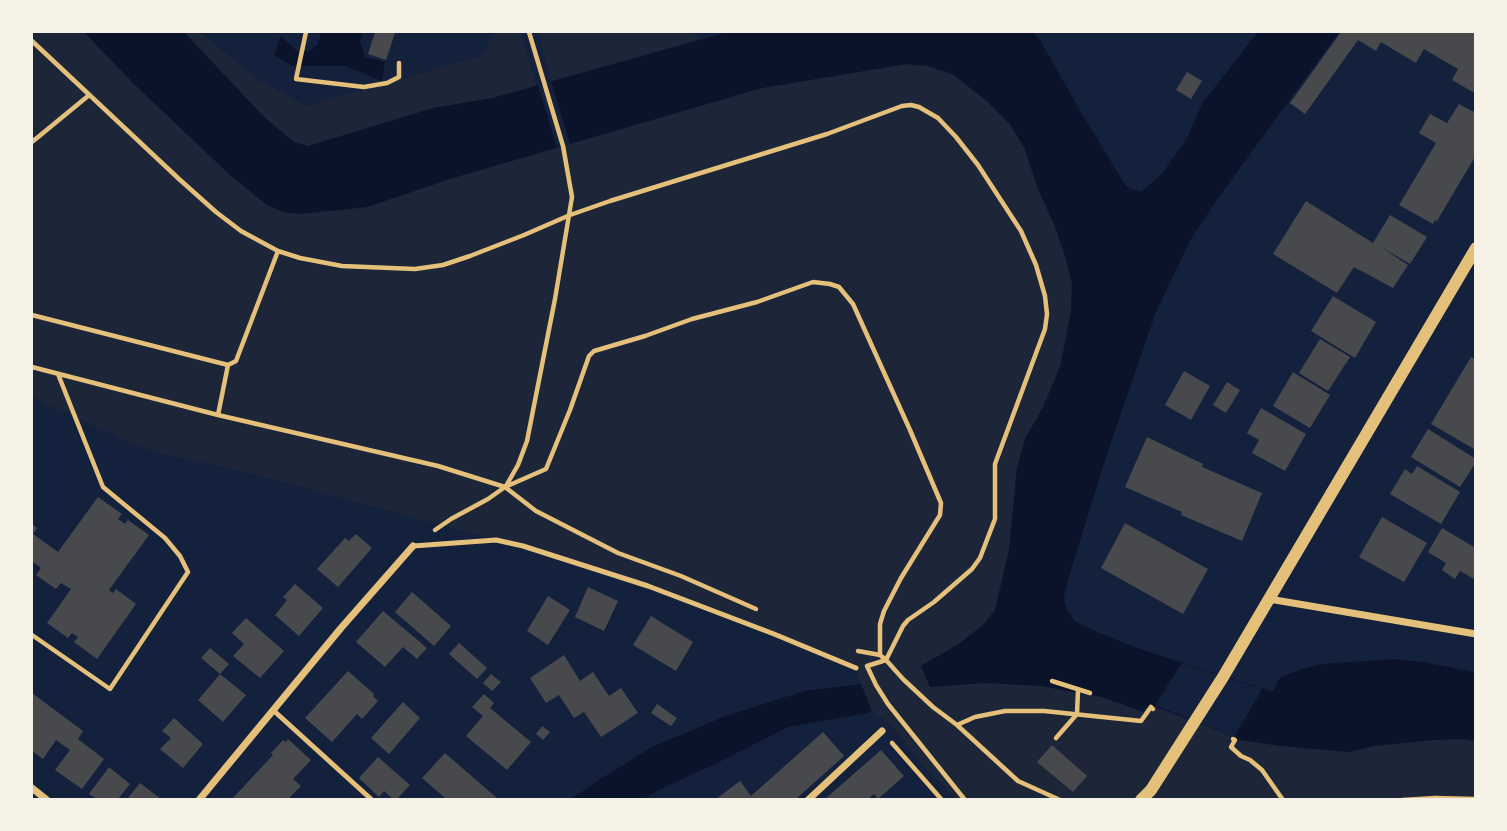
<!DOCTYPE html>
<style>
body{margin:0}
#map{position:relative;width:1507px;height:831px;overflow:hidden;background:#14213d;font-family:Signika,sans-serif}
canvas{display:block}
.frame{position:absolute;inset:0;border:33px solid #f6f1e7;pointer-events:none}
</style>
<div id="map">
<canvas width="1507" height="831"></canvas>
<div class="frame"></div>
</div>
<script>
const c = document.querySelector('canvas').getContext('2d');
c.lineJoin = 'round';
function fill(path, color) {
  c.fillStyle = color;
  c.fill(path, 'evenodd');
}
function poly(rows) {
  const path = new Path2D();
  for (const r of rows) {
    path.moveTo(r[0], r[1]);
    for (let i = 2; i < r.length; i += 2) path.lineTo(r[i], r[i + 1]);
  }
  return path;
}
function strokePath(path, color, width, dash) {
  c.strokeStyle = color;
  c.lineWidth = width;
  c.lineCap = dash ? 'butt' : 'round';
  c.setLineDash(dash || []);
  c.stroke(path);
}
fill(poly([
 [32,32,84,32,134,84,230,175,268,206,367,207,453,178,762,88,906,64,928,66,954,75,989,103,1009,123,1017,134,1024,147,1038,189,1054,224,1064,253,1072,282,1071,310,1058,375,1017,468,1009,550,995,610,984,624,959,644,921,665,930,686,986,683,1041,686,1102,697,1143,712,1149,704,1234,737,1239,740,1282,746,1349,752,1374,746,1434,740,1460,739,1475,741,1475,799,956,799,926,769,890,724,872,711,855,668,648,586,496,540,250,473,163,454,134,445,32,397],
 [184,32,200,32,257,79,306,106,481,56,495,32,521,32,536,86,308,146,302,145,287,137,263,116],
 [538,32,694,32,700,39,551,81]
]), '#1d2539');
fill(poly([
 [84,32,184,32,263,116,294,142,308,146,433,108,493,98,728,32,1033,32,1040,40,1082,114,1126,186,1131,189,1141,191,1146,188,1164,171,1187,138,1203,102,1258,32,1339,32,1216,201,1191,239,1156,312,1107,454,1069,576,1064,596,1065,603,1067,610,1075,621,1099,633,1140,649,1270,691,1273,691,1280,678,1301,669,1321,664,1394,659,1423,662,1475,672,1475,741,1460,739,1433,740,1374,746,1349,752,1282,746,1239,740,1234,737,1149,704,1143,712,1102,697,1041,686,986,683,930,687,921,666,959,644,984,624,995,610,1009,550,1017,468,1025,439,1043,407,1061,364,1071,310,1072,282,1064,253,1054,224,1038,189,1024,147,1009,123,989,103,954,75,928,66,906,64,762,88,453,178,367,207,300,214,283,212,268,206,230,175,134,84],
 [321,32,361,32,363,33,360,41,365,57,385,62,382,81,345,66,292,66,274,55,281,36,297,51,309,51,318,44],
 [861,684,872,711,864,714,788,727,719,762,661,789,643,799,571,799,602,778,652,747,723,717,804,691]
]), '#0b132b');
fill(poly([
 [551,81,570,144,557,147,538,85],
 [1182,663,1262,689,1234,737,1155,705]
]), '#14213d');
fill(poly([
 [375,32,395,33,386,60,368,54],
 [1341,32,1476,32,1476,94,1452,80,1458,69,1424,49,1416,63,1381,42,1376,51,1358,40,1305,114,1290,103],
 [1187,72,1202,81,1191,99,1176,90],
 [1459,104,1476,113,1476,155,1437,221,1435,220,1433,224,1399,205,1436,143,1419,133,1430,114,1447,123],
 [1306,201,1373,243,1390,215,1427,237,1410,264,1378,245,1408,265,1393,288,1354,267,1337,293,1273,254],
 [1333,296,1376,322,1355,358,1311,331],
 [1320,339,1350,357,1328,391,1299,373],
 [1471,357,1476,360,1476,446,1474,449,1431,424],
 [1184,371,1210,386,1191,420,1165,405],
 [1293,372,1330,395,1310,428,1273,406],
 [1227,382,1240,390,1226,413,1213,405],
 [1261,408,1306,434,1285,471,1252,453,1259,440,1247,433],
 [1428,429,1476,459,1476,462,1460,487,1411,457],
 [1147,437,1203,464,1202,467,1262,493,1242,541,1181,515,1182,512,1125,487],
 [1417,466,1460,492,1441,524,1390,494,1405,469,1412,474],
 [98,497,122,514,118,519,125,524,128,520,149,535,109,590,113,593,116,589,136,604,97,659,74,642,78,637,72,633,68,638,47,623,71,589,61,583,56,589,36,575,41,568,32,561,32,524,37,528,33,534,58,552],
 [1382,517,1427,543,1404,582,1359,557],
 [1125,523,1208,569,1183,614,1101,568],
 [1442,528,1474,547,1476,544,1476,580,1460,571,1455,579,1442,570,1446,563,1428,552],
 [356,534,372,548,338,587,317,569,345,538,349,541],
 [295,584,323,608,299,636,275,615,287,600,283,597],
 [588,587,618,601,604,631,575,617],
 [412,592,451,626,434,646,395,612],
 [548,596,570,610,548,645,527,631],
 [383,611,427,648,417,659,403,647,385,667,356,642],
 [651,616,693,642,676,671,633,645],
 [246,618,284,651,260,678,233,656,244,644,232,633],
 [459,643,487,668,477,679,449,654],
 [210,648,229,664,220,674,201,658],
 [564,655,580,681,593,672,609,696,621,688,638,713,601,737,584,712,574,718,559,695,546,703,530,678],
 [348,671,374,694,373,696,378,701,362,719,357,714,332,742,305,718],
 [220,674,246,695,223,722,198,700],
 [491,674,501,682,492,691,483,683],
 [32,693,83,731,78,739,104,759,82,789,55,770,70,750,56,740,43,759,32,751],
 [484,694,494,703,490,708,531,742,507,770,466,736,483,716,472,707],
 [403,702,420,718,389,754,371,738],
 [657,704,677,718,671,726,651,713],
 [174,718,203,744,183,768,160,749,171,738,162,731],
 [542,726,550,732,543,740,536,734],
 [823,732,844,756,796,799,716,799,740,781,751,796],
 [288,739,311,760,293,779,301,786,288,799,232,799,273,755,271,753,283,740,286,742],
 [1052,745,1087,776,1073,792,1037,762],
 [881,750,904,776,878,799,874,794,868,799,825,799],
 [445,753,475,779,498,799,446,799,422,778],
 [378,757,410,785,397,799,393,799,384,791,379,797,359,778],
 [109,767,130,784,118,799,97,799,89,794],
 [140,783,161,799,127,799]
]), '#48494c');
strokePath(poly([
 [306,32,296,79,364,87,387,83,399,77,399,63],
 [32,41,179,179,216,212,241,231,278,251,300,258,342,266,415,269,443,265,470,256,524,235,570,215,610,201,827,134,902,106,911,105,919,107,938,118,956,137,978,165,1021,231,1036,265,1045,296,1047,314,1045,329,995,464,995,519,980,558,972,569,934,602,908,620,903,626,886,660,867,666,876,685,888,704,965,800],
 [32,142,88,96],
 [32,315,228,365,236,361,278,251],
 [32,367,218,415,438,466,505,487,536,511,618,553,681,576,756,609],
 [218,415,228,365],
 [506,486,518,465,527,441,555,299,572,197,563,146,529,32],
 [435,530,451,519,488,499,505,487,546,469,570,410,589,356,594,351,645,336,692,319,757,302,813,282,830,284,839,287,853,304,910,430,941,503,940,515,901,578,884,611,880,624,880,655],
 [32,635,110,689,188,572,180,556,165,538,103,487,58,374],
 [858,651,880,655,886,660,903,679,933,707,957,725,1018,781,1060,800],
 [1052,681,1090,693],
 [957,725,975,717,1005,711,1044,711,1141,721,1151,707,1153,709],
 [1056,738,1077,714,1078,690],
 [1233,739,1235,740,1231,747,1241,756,1250,760,1262,770,1283,800],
 [892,743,942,800],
 [1402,800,1435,798,1476,799]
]), '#e5c07b', 4.5);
strokePath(poly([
 [413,546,496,540,523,546,648,586,774,634,856,668],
 [273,710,372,800]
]), '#e5c07b', 5);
strokePath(poly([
 [1269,599,1476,634],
 [32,788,47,800],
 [199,800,341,628,413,546],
 [808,800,882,731]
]), '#e5c07b', 7);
strokePath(poly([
 [1141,800,1151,790,1223,677,1476,248]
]), '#e5c07b', 12);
</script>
